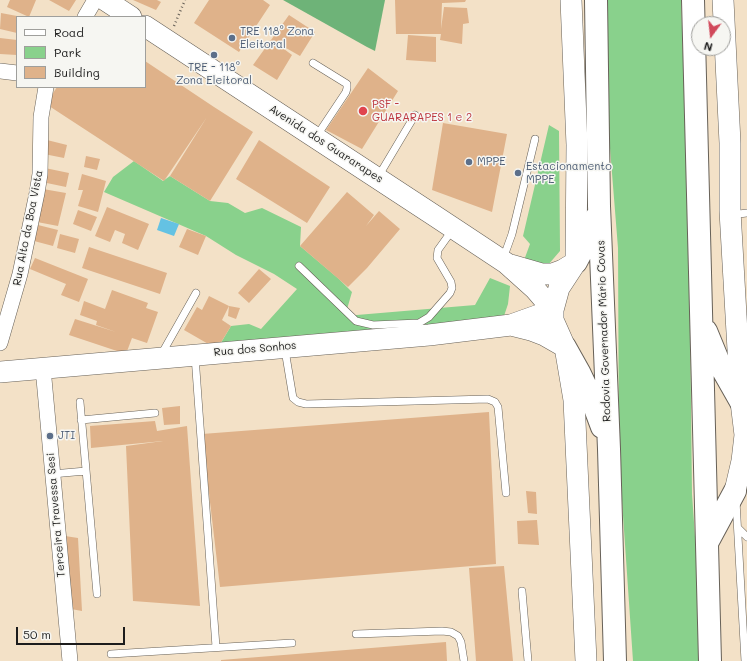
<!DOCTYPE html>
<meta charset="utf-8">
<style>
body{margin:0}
#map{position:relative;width:747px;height:661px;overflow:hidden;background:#f3e1c7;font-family:Mali,sans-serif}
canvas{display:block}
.legend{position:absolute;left:16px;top:16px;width:130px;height:72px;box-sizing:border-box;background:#f6f6f2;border:1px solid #9f9f9c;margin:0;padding:5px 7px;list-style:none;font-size:12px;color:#1c1c1c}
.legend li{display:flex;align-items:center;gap:8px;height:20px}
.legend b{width:20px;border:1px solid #9f9f9c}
.north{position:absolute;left:691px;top:16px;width:40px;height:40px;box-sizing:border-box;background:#f6f6f2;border:1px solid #9f9f9c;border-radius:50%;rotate:195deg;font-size:11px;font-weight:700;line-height:16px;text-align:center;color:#1c1c1c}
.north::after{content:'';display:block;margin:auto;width:14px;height:18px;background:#d1495b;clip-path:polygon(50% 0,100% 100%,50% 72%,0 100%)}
.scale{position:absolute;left:16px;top:627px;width:109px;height:18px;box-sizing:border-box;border:2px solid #1c1c1c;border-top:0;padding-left:5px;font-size:12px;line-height:14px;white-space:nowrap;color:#1c1c1c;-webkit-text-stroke:3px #f6f6f2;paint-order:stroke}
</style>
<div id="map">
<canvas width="747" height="661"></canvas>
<ul class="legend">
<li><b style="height:5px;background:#fff"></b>Road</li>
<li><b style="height:11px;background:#89d18c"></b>Park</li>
<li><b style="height:11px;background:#dfb28a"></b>Building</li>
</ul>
<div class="north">N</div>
<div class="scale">50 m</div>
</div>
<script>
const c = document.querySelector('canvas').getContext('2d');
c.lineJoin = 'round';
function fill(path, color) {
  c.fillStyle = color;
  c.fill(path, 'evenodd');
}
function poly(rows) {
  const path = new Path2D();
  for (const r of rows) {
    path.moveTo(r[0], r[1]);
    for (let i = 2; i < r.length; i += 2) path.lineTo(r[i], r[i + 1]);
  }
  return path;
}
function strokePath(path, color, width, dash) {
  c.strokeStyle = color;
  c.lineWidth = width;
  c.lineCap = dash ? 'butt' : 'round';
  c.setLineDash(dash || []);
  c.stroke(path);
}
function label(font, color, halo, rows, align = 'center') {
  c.font = font + ' Mali,sans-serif';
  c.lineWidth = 3;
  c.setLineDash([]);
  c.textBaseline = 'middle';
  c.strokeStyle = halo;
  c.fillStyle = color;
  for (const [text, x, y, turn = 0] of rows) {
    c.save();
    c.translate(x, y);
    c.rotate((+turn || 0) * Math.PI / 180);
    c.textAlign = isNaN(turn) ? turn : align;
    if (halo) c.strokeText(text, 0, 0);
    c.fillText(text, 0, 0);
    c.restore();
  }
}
fill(poly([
 [601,0,681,0,689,226,692,494,698,579,700,661,633,661,619,457,618,248,601,36],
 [549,125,559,131,560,251,548,265,523,263,530,244,523,236],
 [134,161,163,181,170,176,210,201,228,203,245,213,262,208,301,227,300,246,339,279,352,292,345,316,475,305,490,278,510,286,508,304,502,322,213,356,231,326,249,324,261,329,297,289,274,274,236,255,206,236,104,192,113,177]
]), '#89d18c');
fill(poly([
 [283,0,385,0,375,51,367,47]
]), '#6eb378');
fill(poly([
 [161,218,179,224,174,236,157,230]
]), '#64c2e3');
fill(poly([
 [10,0,36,0,29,17,7,7],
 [49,0,76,0,69,11],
 [133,0,157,0,161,2,156,10],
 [209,0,263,0,270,5,239,52,194,23],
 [395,0,466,0,465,2,442,3,441,29,444,7,467,8,469,23,463,24,462,44,440,40,441,34,396,34],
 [1,13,17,16,17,33,0,29],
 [289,15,315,32,300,56,272,40,292,55,277,80,253,65],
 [408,35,436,37,436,62,406,60],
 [0,38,17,40,17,55,0,54],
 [145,61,214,107,253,132,210,201,170,176,207,117,164,181,46,104,57,87,145,87],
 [368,68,398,91,362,149,326,130],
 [443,123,507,134,492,212,432,190],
 [47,140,67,145,64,158,44,154],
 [259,140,330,187,307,223,236,179],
 [86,156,100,159,97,170,84,167],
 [45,168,69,173,66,187,42,182],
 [82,174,106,181,98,212,78,206,83,190,78,190],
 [43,189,66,193,58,226,37,222],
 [347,192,374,215,366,226,379,211,400,229,367,268,348,287,300,246],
 [107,207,149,224,138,250,122,243,125,234,115,230,110,242,95,236],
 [78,210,97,217,91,231,73,224],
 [38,225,58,230,53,246,34,241],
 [187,229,206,236,198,255,179,247],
 [60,234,79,239,75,253,57,248],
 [89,247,167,273,160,294,82,268],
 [35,258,88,279,79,302,61,295,66,284,30,269],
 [259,269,271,279,249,303,238,293],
 [112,290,148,303,146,308,158,312,147,343,132,338,126,354,69,335,75,319,116,332,96,325,97,321,80,315,84,301,105,309],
 [209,296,229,306,222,320,231,326,217,349,184,330,197,307,202,310],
 [229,306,240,308,236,319,228,316],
 [180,406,180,424,164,425,162,408],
 [489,412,496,564,220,587,202,434],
 [155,421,157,431,187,426,200,606,133,601,126,446,163,441,91,448,90,426],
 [526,491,536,492,537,514,528,513],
 [537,520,539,545,518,544,517,521],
 [65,536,78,538,82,611,71,609],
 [504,566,513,661,476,661,469,568],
 [446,642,447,661,221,661,221,660]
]), '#dfb28a');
const service = poly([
 [313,63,347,84,347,88,346,92,316,137],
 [378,177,415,115],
 [731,215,747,213],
 [503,259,512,234,535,139],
 [299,266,356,321,373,325,419,323,429,317,450,293,452,288,451,282,437,258,438,250,453,229],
 [285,350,293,398,298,402,306,404,488,399,495,402,498,407,506,493],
 [161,355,196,293],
 [195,356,216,647],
 [80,402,97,594],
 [81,420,155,413],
 [52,474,86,471],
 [736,501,745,661],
 [738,528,747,537],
 [522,591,528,661],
 [356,634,442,631,451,632,458,636,461,642,464,661],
 [111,654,292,643]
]);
const minor = poly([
 [85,17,95,0],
 [0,71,17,73],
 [0,343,20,274,37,193,40,174,41,117,46,87],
 [43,368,70,661]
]);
const secondary = poly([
 [105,0,131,17],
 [571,0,577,145,576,262,559,288,553,310,553,320,565,347,574,400,586,661],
 [723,0,730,143,730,211,741,402,745,435,742,461,735,491],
 [145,26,435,216,506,263,535,289,553,310],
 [511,265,542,274,552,274,563,270,576,262],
 [511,325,531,330,544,335,565,347],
 [0,372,429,335,511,325,553,310]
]);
const trunk = poly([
 [596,0,599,206,609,449,615,661],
 [693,0,710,661],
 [576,262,585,245,596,217],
 [706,331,720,365,741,402],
 [565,347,579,372,590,395,602,427],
 [707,543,735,491]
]);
strokePath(service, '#676158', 8);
strokePath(minor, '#676158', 16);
strokePath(secondary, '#676158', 22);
strokePath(trunk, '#676158', 24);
strokePath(poly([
 [174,26,185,0]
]), '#676158', 2.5, [1, 3]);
strokePath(service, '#fff', 7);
strokePath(minor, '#fff', 15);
strokePath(secondary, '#fff', 21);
strokePath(trunk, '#fff', 22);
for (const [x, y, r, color] of [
 [232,38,4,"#5c6f8a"],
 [214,55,4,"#5c6f8a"],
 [363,111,5,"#e0444e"],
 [469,162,4,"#5c6f8a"],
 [518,173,4,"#5c6f8a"],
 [50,436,4,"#5c6f8a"]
]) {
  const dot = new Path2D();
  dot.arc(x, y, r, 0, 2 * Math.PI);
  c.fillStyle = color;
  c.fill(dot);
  strokePath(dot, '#f6f6f2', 1.5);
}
label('11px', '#4e5e75', '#f6f6f2', [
 ["TRE 118° Zona",240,32],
 ["Eleitoral",240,45],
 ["TRE - 118°",214,68,"center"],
 ["Zona Eleitoral",214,81,"center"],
 ["MPPE",477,162],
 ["Estacionamento",526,167],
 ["MPPE",526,180],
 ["JTI",58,436]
], 'left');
label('11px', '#be3a42', '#f6f6f2', [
 ["PSF -",372,105],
 ["GUARARAPES 1 e 2",372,118]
], 'left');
label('11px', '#1c1c1c', '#f6f6f2', [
 ["Avenida dos Guararapes",326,144,33],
 ["Rua Alto da Boa Vista",28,228,-79],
 ["Rodovia Governador Mário Covas",604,331,-92],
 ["Rua dos Sonhos",255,349,-5],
 ["Terceira Travessa Sesi",56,515,-95]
]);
</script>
